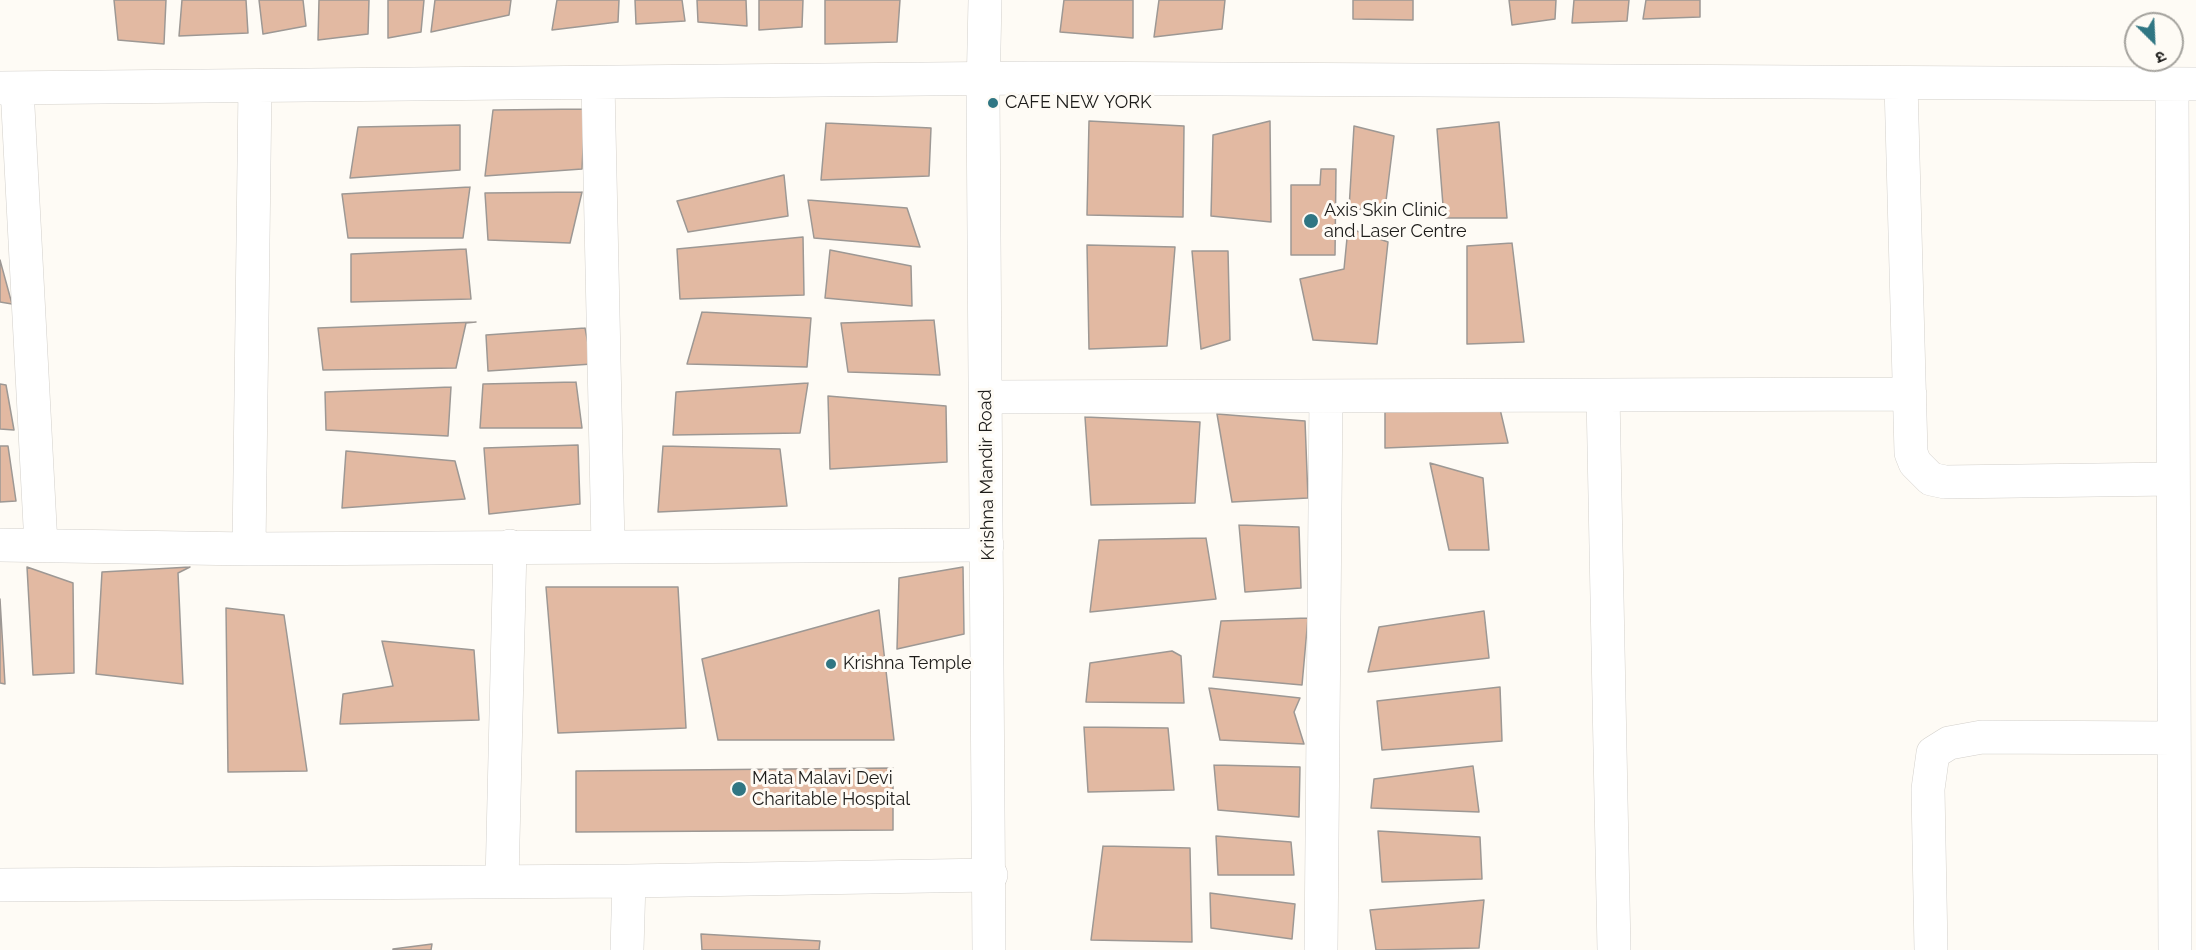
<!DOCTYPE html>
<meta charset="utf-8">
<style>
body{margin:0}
#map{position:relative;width:2196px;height:950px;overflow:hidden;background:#fefbf5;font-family:Raleway,"Noto Sans Devanagari",sans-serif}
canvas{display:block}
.north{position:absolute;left:2124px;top:12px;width:60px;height:60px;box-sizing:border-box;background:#fefbf5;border:2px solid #a4a29d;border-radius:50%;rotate:156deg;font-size:16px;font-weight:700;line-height:24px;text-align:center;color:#1d1c1a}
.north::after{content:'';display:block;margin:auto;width:21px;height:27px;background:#307683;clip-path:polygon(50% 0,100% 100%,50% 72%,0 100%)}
</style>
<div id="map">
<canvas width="2196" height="950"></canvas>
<div class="north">उ</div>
</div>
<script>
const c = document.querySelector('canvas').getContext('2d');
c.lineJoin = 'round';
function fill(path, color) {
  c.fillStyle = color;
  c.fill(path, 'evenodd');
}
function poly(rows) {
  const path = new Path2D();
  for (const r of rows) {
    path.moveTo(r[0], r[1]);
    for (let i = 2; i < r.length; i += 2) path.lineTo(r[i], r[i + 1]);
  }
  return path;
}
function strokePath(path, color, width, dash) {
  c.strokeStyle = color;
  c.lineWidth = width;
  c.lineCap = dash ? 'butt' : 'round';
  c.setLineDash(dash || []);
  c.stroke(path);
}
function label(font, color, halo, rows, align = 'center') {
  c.font = font + ' Raleway,sans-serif';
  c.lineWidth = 6;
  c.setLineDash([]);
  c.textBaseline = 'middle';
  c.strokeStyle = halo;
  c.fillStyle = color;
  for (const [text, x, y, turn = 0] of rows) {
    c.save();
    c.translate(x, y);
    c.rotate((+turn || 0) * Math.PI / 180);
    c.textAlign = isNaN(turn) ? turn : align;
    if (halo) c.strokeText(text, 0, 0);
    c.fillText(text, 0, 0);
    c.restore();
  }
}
const building = poly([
 [114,0,166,0,164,44,118,40,114,0],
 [182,0,246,0,248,33,179,36,182,0],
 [259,0,303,0,306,26,263,34,259,0],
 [319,0,369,0,368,34,318,40,319,0],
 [388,0,424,0,421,32,388,38,388,0],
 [435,0,511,0,509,15,431,32,435,0],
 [557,0,619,0,618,22,552,30,557,0],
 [635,0,682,0,685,21,636,24,635,0],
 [697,0,746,0,747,26,698,22,697,0],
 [759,0,803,0,802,27,759,30,759,0],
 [825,0,900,0,897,42,825,44,825,0],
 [1064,0,1133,0,1133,38,1060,32,1064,0],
 [1159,0,1225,0,1222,29,1154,37,1159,0],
 [1353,0,1413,0,1413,20,1353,19,1353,0],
 [1509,0,1556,0,1555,19,1512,25,1509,0],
 [1574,0,1629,0,1627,21,1572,23,1574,0],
 [1646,0,1700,0,1700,17,1643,19,1646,0],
 [585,109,582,169,485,176,493,110,585,109],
 [1089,121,1184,126,1183,217,1087,215,1089,121],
 [1270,121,1271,222,1211,216,1213,135,1270,121],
 [1499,122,1507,218,1444,218,1437,129,1499,122],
 [826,123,931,128,929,176,821,180,826,123],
 [460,125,460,170,350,178,358,127,460,125],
 [1354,126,1394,136,1385,209,1349,209,1354,126],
 [1321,169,1336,169,1335,255,1291,255,1291,185,1320,185,1321,169],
 [784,175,788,216,688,232,677,201,784,175],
 [470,187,463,238,348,238,342,194,470,187],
 [582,192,570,243,488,240,485,193,582,192],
 [808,200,907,208,920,247,814,238,808,200],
 [1348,228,1388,242,1377,344,1313,340,1300,279,1344,269,1348,228],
 [803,237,804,295,680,299,677,249,803,237],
 [1512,243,1524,342,1467,344,1467,246,1512,243],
 [1087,245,1175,247,1167,346,1089,349,1087,245],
 [466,249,471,299,351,302,351,254,466,249],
 [830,250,911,266,912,306,825,298,830,250],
 [1192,251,1228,251,1230,340,1201,349,1192,251],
 [0,260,12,304,0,302,0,260],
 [702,312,811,318,807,367,687,364,702,312],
 [934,320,940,375,848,372,841,323,934,320],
 [476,322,466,323,456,368,323,370,318,328,476,322],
 [585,328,592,364,488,371,486,335,585,328],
 [576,382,582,428,480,428,483,384,576,382],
 [808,383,800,433,673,435,676,392,808,383],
 [0,384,6,385,14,430,0,429,0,384],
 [451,387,448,436,326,430,325,392,451,387],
 [828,396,946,406,947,462,830,469,828,396],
 [1500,409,1508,443,1385,448,1385,412,1500,409],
 [1217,414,1305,421,1308,498,1232,502,1217,414],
 [1085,417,1200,422,1195,503,1091,505,1085,417],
 [578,445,580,504,489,514,484,448,578,445],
 [0,446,8,446,16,501,0,502,0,446],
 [663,446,780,449,787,506,658,512,663,446],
 [346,451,455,461,465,499,342,508,346,451],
 [1430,463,1483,478,1489,550,1449,550,1430,463],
 [1239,525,1299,527,1301,588,1245,592,1239,525],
 [1206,538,1216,599,1090,612,1099,540,1206,538],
 [27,567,73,583,74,673,33,675,27,567],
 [190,567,178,573,183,684,96,674,102,572,190,567],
 [963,567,964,634,897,649,899,578,963,567],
 [546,587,678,587,686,728,558,733,546,587],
 [0,599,5,684,0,683,0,599],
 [226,608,284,615,307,771,228,772,226,608],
 [879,610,894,740,718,740,702,659,879,610],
 [1484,611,1489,658,1368,672,1379,627,1484,611],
 [1308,618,1302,685,1213,677,1221,621,1308,618],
 [382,641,474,650,479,720,340,724,343,694,393,686,382,641],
 [1172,651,1181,656,1184,703,1086,702,1090,663,1172,651],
 [1500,687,1502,741,1382,750,1377,701,1500,687],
 [1209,688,1300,698,1294,712,1304,744,1220,740,1209,688],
 [1084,727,1168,728,1174,790,1088,792,1084,727],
 [1214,765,1300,767,1299,817,1218,810,1214,765],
 [1473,766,1479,812,1371,808,1374,779,1473,766],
 [893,768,893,830,576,832,576,771,893,768],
 [1378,831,1480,837,1482,879,1382,882,1378,831],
 [1216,836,1291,842,1294,875,1218,875,1216,836],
 [1103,846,1190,848,1192,942,1091,940,1103,846],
 [1210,893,1295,904,1292,939,1211,928,1210,893],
 [1484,900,1479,948,1376,950,1370,910,1484,900],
 [701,934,820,941,819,950,702,950,701,934],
 [432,944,431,950,393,950,393,949,432,944]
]);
fill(building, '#e2b9a2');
strokePath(building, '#9d9894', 1.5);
const street = poly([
 [598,83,608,545],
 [1901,84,1911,453,1915,463,1931,479,1945,482,2173,479],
 [2172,84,2175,950],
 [0,88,1030,78,2196,84],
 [17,88,41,545],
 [1603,395,1614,950],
 [986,397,1910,394],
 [0,545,249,549,987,545],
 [249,549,255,86],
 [502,882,510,546],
 [0,885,629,881,991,875],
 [627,950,629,881],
 [1321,950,1326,396],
 [1931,950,1928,789,1933,753,1949,743,1982,737,2174,738]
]);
const secondary = poly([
 [985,0,983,93,989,950]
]);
strokePath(street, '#d3d0cb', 34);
strokePath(secondary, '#d3d0cb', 34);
strokePath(street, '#fff', 33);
strokePath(secondary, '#fff', 33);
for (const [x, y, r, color] of [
 [993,103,6,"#307683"],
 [1311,221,8,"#307683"],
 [831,664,6,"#307683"],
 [739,789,8,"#307683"]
]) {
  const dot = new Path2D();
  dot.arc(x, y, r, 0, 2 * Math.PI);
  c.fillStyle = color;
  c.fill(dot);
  strokePath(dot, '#fefbf5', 2);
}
label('18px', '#1d1c1a', '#fefbf5', [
 ["CAFE NEW YORK",1005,103],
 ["Axis Skin Clinic",1324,211],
 ["and Laser Centre",1324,232],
 ["Krishna Temple",843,664],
 ["Mata Malavi Devi",752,779],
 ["Charitable Hospital",752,800]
], 'left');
label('18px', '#1d1c1a', '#fefbf5', [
 ["Krishna Mandir Road",987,475,-91]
]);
</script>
